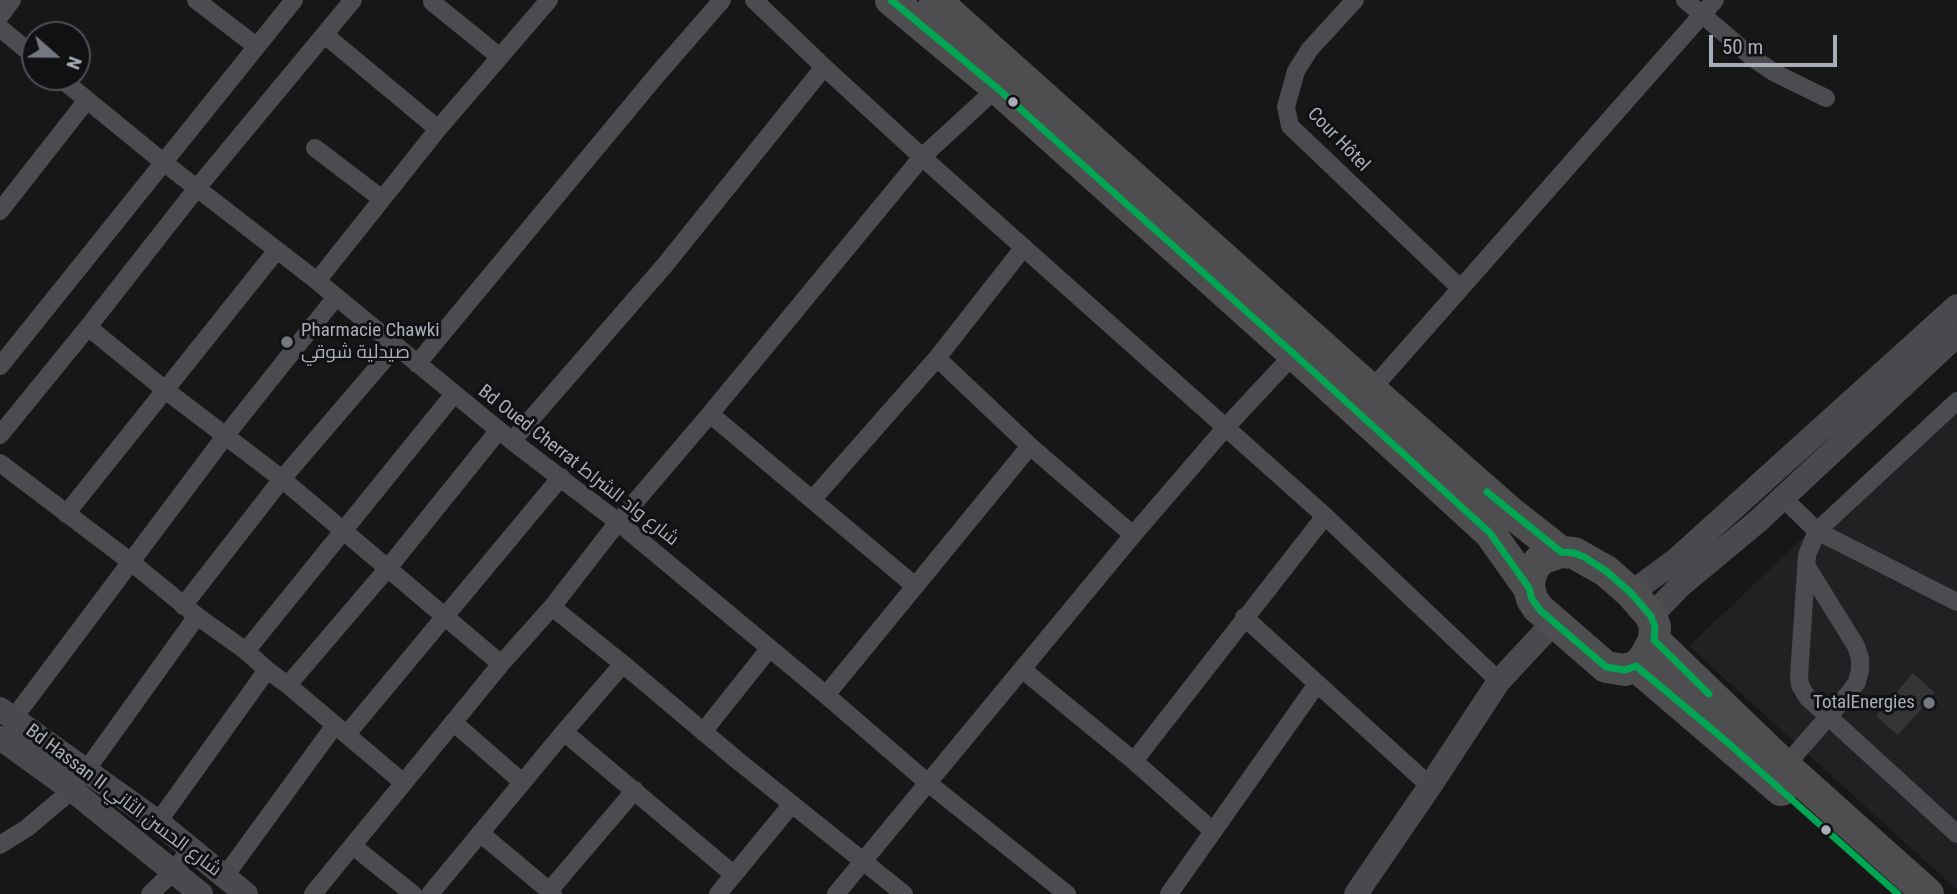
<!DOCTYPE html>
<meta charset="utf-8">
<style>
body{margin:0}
#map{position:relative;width:1957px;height:894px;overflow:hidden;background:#171717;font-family:"Roboto Condensed",sans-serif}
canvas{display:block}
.north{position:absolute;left:21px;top:21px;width:70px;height:70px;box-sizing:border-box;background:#111113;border:2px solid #4d4f55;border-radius:50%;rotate:111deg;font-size:19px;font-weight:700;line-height:28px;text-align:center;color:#a8adb8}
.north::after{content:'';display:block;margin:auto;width:24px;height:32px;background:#757880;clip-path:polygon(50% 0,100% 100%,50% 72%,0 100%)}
.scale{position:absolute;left:1709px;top:35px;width:128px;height:32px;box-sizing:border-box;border:4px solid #a8adb8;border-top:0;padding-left:9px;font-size:21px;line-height:24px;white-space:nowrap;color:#a8adb8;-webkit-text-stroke:5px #111113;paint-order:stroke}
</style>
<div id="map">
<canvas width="1957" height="894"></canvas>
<div class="north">N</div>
<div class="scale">50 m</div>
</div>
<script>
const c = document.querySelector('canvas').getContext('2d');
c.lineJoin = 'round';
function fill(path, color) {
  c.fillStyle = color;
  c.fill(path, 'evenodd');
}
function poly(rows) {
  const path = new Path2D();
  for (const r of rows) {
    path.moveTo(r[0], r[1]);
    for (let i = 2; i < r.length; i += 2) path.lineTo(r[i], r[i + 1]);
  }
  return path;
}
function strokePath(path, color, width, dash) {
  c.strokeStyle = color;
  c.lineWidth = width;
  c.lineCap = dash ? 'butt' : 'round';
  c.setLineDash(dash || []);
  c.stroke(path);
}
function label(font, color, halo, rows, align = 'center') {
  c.font = font + ' "Roboto Condensed",Cairo,sans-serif';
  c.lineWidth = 6;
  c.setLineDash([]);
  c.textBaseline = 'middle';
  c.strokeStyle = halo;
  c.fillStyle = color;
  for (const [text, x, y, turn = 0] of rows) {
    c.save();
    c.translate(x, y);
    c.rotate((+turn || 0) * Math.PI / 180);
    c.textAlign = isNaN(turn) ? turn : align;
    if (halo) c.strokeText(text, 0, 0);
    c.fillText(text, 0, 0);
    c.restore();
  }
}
fill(poly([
 [1957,392,1957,890,1689,646]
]), '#212123');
fill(poly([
 [1913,673,1935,693,1898,735,1876,716]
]), '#353536');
strokePath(poly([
 [196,0,256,46],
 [754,0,824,67,922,157,1325,516,1499,681],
 [1355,0,1310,49,1296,71,1286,107,1290,126,1460,288],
 [1685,0,1754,59,1775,73,1826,98],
 [432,2,500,57],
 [0,16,12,0],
 [0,28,35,57],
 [325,35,438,129],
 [59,77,163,162,317,281,512,441,618,522,826,695,928,783,1067,894],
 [315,148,382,199],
 [0,211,87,100],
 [317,281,438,129,549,0],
 [88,327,164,389,282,479,501,664],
 [937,358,1030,446,1133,535],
 [417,364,656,76,722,0],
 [0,366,294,0],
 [1371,390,1715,0],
 [1957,401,1817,531,1807,555,1799,677,1800,685,1807,697,1957,834],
 [710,414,915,586],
 [0,435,88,327,197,188,353,0],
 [512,441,665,265,824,67],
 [0,463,131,562,197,616,246,651,267,670,288,685,404,783],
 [1783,498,1817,531,1957,602],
 [812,500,937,358,1024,247],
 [66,514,277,250],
 [183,606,282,479,396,346],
 [552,607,623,664,737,760,904,894],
 [1244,617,1430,786],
 [246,651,454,394],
 [1023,670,1134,761,1213,831],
 [288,685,388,568,499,430],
 [826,695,1030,446],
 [13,719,226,435,336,297],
 [453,722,522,782],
 [564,732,733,874],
 [703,732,769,649],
 [347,734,561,477],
 [1134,761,1325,516],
 [1785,766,1850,692,1857,682,1860,670,1860,658,1856,646,1807,567],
 [158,822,267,670],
 [480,833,553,894],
 [0,845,27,828,72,790,197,616],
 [353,846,413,894],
 [225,876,335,725],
 [549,891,635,790],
 [150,894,174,871,190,849],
 [313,894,501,664,552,607,618,522,710,414,922,157,997,88],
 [430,894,564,732,623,664],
 [718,894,792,804],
 [836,894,1133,535,1226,427,1294,354],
 [1169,894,1317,684]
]), '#4b4c50', 18);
strokePath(poly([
 [1631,593,1676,560,1957,306],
 [1651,616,1681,585,1758,521,1957,335],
 [0,709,158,822,246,894],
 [0,738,72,790,201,894],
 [1356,894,1430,786,1499,681,1554,622]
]), '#4a4a4e', 24);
strokePath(poly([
 [891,0,997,88,1294,354,1490,533,1529,588],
 [935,0,1371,390,1510,512,1561,552],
 [1561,552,1574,553,1606,571,1631,593,1651,616,1655,627,1654,640,1644,659,1636,666,1625,670,1606,667,1538,608,1532,599,1529,588,1530,577,1534,567,1541,559,1561,552],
 [1654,640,1785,766,1928,894],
 [1636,666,1781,790]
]), '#4e4e51', 32);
strokePath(poly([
 [891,0,997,88,1294,354,1490,533,1529,588,1532,599,1541,611,1606,667,1625,670,1636,666,1727,742,1898,894],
 [1487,492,1561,552,1574,553,1584,557,1606,571,1631,593,1651,616,1655,627,1654,640,1709,694]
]), '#00a651', 7);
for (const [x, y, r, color] of [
 [1013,102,6,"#a8adb8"],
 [287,342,7,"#757880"],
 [1929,703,7,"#757880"],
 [1826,830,6,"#a8adb8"]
]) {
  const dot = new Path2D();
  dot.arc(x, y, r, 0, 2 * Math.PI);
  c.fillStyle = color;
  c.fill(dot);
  strokePath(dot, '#111113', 2.5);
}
label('19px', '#a8adb8', '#111113', [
 ["Cour Hôtel",1338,140,46],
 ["Bd Oued Cherrat شارع واد الشراط",578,466,38],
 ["Bd Hassan II شارع الحسن الثاني",123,801,37]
]);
label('19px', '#a8adb8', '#111113', [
 ["Pharmacie Chawki",301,331],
 ["صيدلية شوقي",301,353],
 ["TotalEnergies",1915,703,"right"]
], 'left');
</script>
